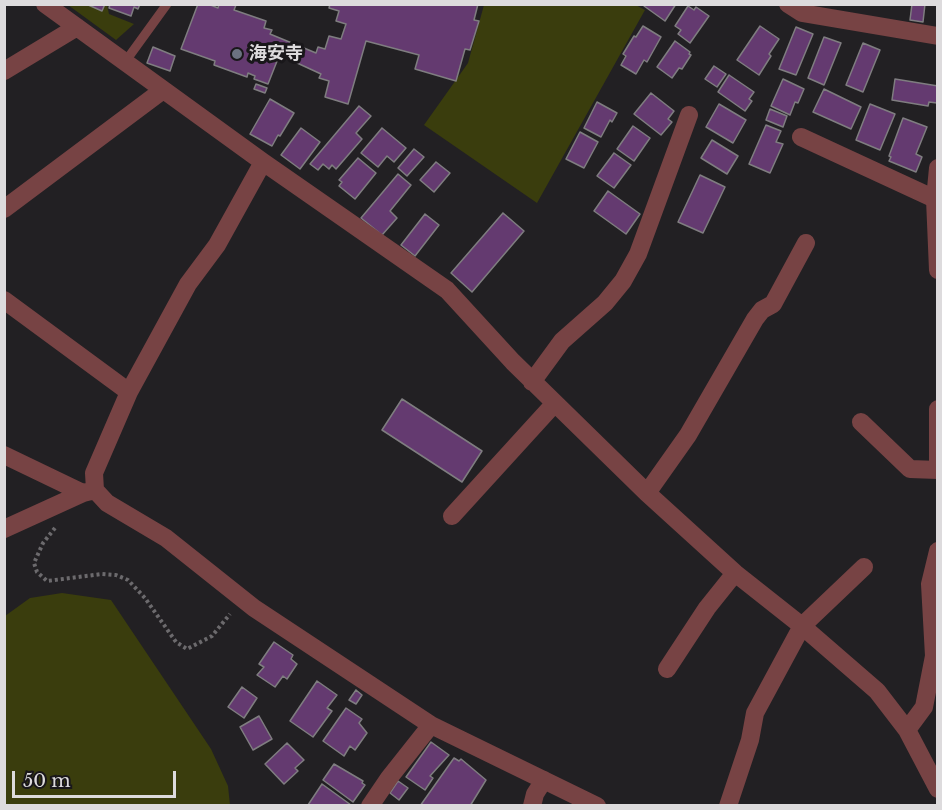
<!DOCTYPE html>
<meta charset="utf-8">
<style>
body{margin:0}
#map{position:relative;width:942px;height:810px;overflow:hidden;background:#222023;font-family:"Libre Baskerville",serif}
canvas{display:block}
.frame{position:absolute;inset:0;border:6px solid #dddbdd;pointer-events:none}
.scale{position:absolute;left:12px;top:771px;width:164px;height:27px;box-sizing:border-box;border:3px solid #dddbdd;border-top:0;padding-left:8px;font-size:18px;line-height:21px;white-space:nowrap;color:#dddbdd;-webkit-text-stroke:4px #19171a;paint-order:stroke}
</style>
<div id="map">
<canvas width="942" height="810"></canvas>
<div class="frame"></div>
<div class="scale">50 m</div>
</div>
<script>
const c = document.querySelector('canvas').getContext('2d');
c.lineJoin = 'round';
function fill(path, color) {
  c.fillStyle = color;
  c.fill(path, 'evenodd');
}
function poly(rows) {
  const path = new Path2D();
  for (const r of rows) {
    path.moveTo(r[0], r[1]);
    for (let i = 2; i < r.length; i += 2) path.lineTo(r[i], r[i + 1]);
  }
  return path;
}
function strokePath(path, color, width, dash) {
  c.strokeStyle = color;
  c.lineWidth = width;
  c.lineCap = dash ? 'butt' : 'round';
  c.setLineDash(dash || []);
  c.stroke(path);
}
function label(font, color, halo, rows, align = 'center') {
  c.font = font + ' "Libre Baskerville","Noto Sans JP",serif';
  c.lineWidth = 6;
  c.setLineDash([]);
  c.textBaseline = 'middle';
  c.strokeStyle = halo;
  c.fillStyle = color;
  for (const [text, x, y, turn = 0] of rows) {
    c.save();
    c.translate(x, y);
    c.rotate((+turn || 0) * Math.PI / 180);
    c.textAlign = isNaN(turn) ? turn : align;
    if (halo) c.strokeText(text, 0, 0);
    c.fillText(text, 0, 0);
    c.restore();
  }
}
fill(poly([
 [634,4,645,10,537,203,424,125,468,63,484,5],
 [68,5,107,5,109,14,134,24,116,40],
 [62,593,111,600,211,749,228,786,230,805,5,805,5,616,30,598]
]), '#3a3d0d');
const building = poly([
 [86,4,105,4,102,11,86,4],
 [110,4,140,4,138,9,134,7,131,16,109,8,110,4],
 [198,4,208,4,218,8,219,4,236,5,234,10,266,21,264,28,272,30,270,34,316,53,318,47,325,49,329,36,341,39,346,24,336,21,339,11,329,8,330,4,478,4,474,20,479,21,470,50,465,49,456,81,415,69,419,55,366,41,348,104,325,97,329,81,319,78,321,74,295,62,297,57,281,51,268,84,254,79,255,76,248,73,247,77,214,65,215,61,181,49,198,4],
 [646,4,676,4,665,21,644,6,646,4],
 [912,4,925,4,923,22,910,20,912,4],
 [688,6,694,10,696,7,709,16,690,43,678,34,681,30,675,26,688,6],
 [643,26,661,37,647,62,644,60,636,74,621,65,626,56,623,54,634,36,636,37,643,26],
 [760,26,779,39,769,54,771,56,759,75,737,60,760,26],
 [796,27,813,34,796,75,779,69,796,27],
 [824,37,841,43,824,85,808,78,824,37],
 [675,41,690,52,689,54,691,55,682,69,679,68,672,78,657,67,675,41],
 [863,43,880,50,863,92,846,85,863,43],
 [153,47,175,56,170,71,147,63,153,47],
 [714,66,726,74,717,87,705,79,714,66],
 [729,75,754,92,749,99,752,101,745,111,718,92,729,75],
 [783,79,804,89,798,103,795,102,790,115,771,106,783,79],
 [895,79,938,86,937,103,929,102,928,106,892,100,895,79],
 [256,84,267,88,265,93,254,89,256,84],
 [824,89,861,107,851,129,813,112,824,89],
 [651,93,674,111,668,119,672,122,661,135,634,114,651,93],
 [270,99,294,113,280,136,278,135,272,146,250,134,270,99],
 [597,102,617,113,612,122,610,120,601,137,584,128,597,102],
 [719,104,746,120,733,143,706,127,719,104],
 [870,104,895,114,880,150,856,140,870,104],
 [359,106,371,116,356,133,362,139,336,169,332,165,329,169,323,164,318,170,310,164,359,106],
 [770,109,787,116,783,127,766,120,770,109],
 [903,118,927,127,916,154,922,157,916,172,889,161,891,157,889,156,903,118],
 [766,125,781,131,776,142,783,144,770,173,749,164,766,125],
 [633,126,650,138,634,161,617,149,633,126],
 [301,128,320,142,300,169,281,155,301,128],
 [382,128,406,148,394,162,387,156,378,167,361,153,382,128],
 [580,132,598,142,584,168,566,159,580,132],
 [712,140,738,156,727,174,701,158,712,140],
 [414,149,424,157,407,176,398,168,414,149],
 [614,153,631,165,614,188,597,176,614,153],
 [358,158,376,173,355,199,339,186,342,182,339,180,358,158],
 [436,162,450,173,434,192,420,180,436,162],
 [398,174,411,185,390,211,397,218,382,235,361,218,398,174],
 [700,175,725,187,703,233,678,222,700,175],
 [608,191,640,214,626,234,594,211,608,191],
 [503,213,524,231,472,292,451,273,503,213],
 [425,214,439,225,415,256,401,245,425,214],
 [402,399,482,451,462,482,382,430,402,399],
 [274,642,293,655,291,659,297,664,287,679,283,676,275,687,257,675,264,667,259,664,274,642],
 [317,681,337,695,327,708,332,711,313,737,290,721,317,681],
 [242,687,257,698,244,718,228,707,242,687],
 [356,690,362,695,356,704,349,700,356,690],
 [346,708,362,719,359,723,367,733,355,750,350,746,344,756,323,741,346,708],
 [259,716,272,739,253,750,240,727,259,716],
 [431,742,449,755,430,776,433,778,425,790,406,777,431,742],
 [287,743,304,760,295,768,298,771,284,784,265,764,287,743],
 [454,758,459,761,461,759,486,780,470,806,420,806,454,758],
 [334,764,363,781,362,783,365,785,353,802,323,780,334,764],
 [398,781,408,788,399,800,390,793,398,781],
 [322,784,351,805,351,806,308,805,322,784]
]);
fill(building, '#643a70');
strokePath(building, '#7f7d80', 1.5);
strokePath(poly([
 [55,528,43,543,34,563,37,572,47,581,102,574,116,575,128,580,145,598,176,642,187,649,212,636,230,614]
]), '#6c6a6d', 4, [3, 3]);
strokePath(poly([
 [125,62,167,4]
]), '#774344', 9);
strokePath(poly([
 [45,4,263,162,447,290,513,362,647,493,735,573,802,626,877,691,907,730,938,789],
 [788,4,802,13,938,36],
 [4,71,77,27],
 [801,137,935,199],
 [263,162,217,245,188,284,129,392,94,473,95,490,107,503,166,538,254,608,431,725,597,806],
 [938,168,935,199,938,270],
 [4,209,163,90],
 [4,300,129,392],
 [532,382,562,341,605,303,623,281,638,254,689,115],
 [938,409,938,464],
 [861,422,910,469,938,470],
 [4,455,83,493,95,490],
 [647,493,688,435,755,319,762,310,773,304,806,243],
 [452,516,555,403],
 [4,529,83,493],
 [667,669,707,608,735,573],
 [907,730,924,707,934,656,930,584,938,551],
 [370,806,389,778,431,725],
 [532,806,535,794,544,780],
 [728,806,750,740,755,713,802,626,864,567]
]), '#774344', 18);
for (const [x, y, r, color] of [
 [237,54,6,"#6b7280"]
]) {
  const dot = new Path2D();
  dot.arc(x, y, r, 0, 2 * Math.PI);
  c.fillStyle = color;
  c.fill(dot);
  strokePath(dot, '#19171a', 2);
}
label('bold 18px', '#dddbdd', '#19171a', [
 ["海安寺",249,54]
], 'left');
</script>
